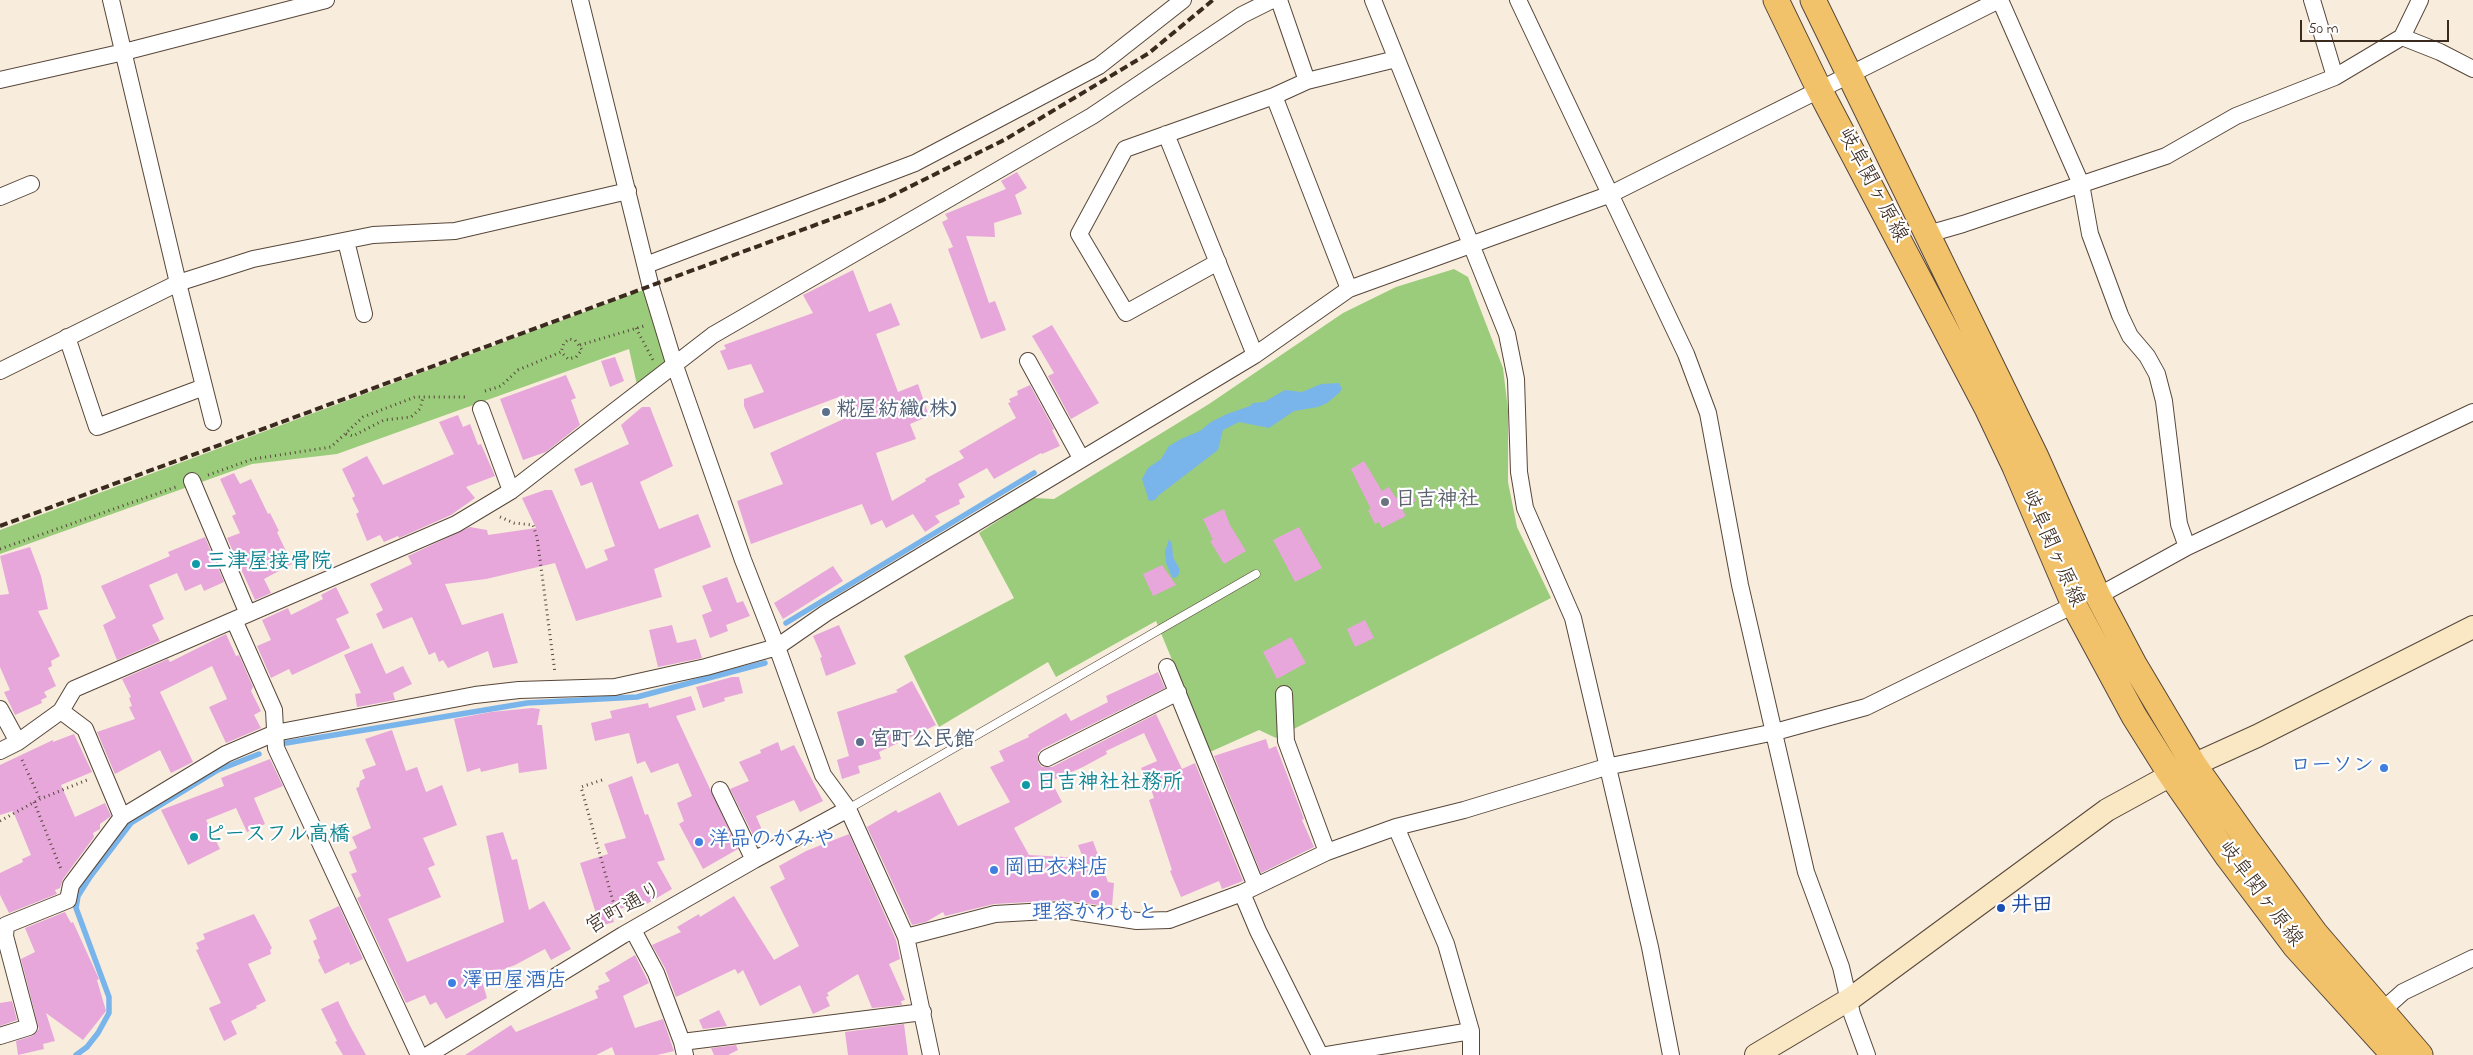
<!DOCTYPE html>
<meta charset="utf-8">
<style>
body{margin:0}
#map{position:relative;width:2473px;height:1055px;overflow:hidden;background:#f8ecdc;font-family:"Indie Flower",sans-serif}
canvas{display:block}
.scale{position:absolute;left:2300px;top:20px;width:149px;height:22px;box-sizing:border-box;border:2px solid #3b2a1e;border-top:0;padding-left:6px;font-size:15px;line-height:18px;white-space:nowrap;color:#3b2a1e;-webkit-text-stroke:4px #fff;paint-order:stroke}
</style>
<div id="map">
<canvas width="2473" height="1055"></canvas>
<div class="scale">50 m</div>
</div>
<script>
const c = document.querySelector('canvas').getContext('2d');
c.lineJoin = 'round';
function fill(path, color) {
  c.fillStyle = color;
  c.fill(path, 'evenodd');
}
function poly(rows) {
  const path = new Path2D();
  for (const r of rows) {
    path.moveTo(r[0], r[1]);
    for (let i = 2; i < r.length; i += 2) path.lineTo(r[i], r[i + 1]);
  }
  return path;
}
function strokePath(path, color, width, dash) {
  c.strokeStyle = color;
  c.lineWidth = width;
  c.lineCap = dash ? 'butt' : 'round';
  c.setLineDash(dash || []);
  c.stroke(path);
}
function label(font, color, halo, rows, align = 'center') {
  c.font = font + ' "Indie Flower","Klee One",sans-serif';
  c.lineWidth = 4.5;
  c.setLineDash([]);
  c.textBaseline = 'middle';
  c.strokeStyle = halo;
  c.fillStyle = color;
  for (const [text, x, y, turn = 0] of rows) {
    c.save();
    c.translate(x, y);
    c.rotate((+turn || 0) * Math.PI / 180);
    c.textAlign = isNaN(turn) ? turn : align;
    if (halo) c.strokeText(text, 0, 0);
    c.fillText(text, 0, 0);
    c.restore();
  }
}
fill(poly([
 [1454,269,1468,277,1503,368,1508,410,1508,482,1517,527,1551,598,1276,738,1259,730,1210,752,1156,621,1056,677,1048,662,939,727,904,656,1014,598,979,533,1033,498,1054,499,1209,404,1343,313,1396,287],
 [646,289,668,364,637,385,629,349,337,454,252,464,0,554,0,530]
]), '#9bcc7b');
fill(poly([
 [1339,383,1342,389,1339,393,1327,403,1318,407,1294,411,1269,428,1239,422,1223,430,1218,450,1159,495,1155,500,1149,501,1142,479,1148,468,1161,459,1169,446,1181,439,1200,431,1211,422,1227,414,1250,406,1253,403,1264,402,1285,390,1302,392,1321,384],
 [1169,539,1172,544,1173,557,1180,570,1178,576,1174,578,1172,577,1166,563,1165,552]
]), '#79b5eb');
strokePath(poly([
 [786,623,1034,473],
 [286,743,527,703,637,697,765,663],
 [76,1055,87,1047,98,1033,109,1013,109,997,76,908,78,896,90,877,131,823,218,770,259,754]
]), '#79b5eb', 5.5);
fill(poly([
 [1017,172,1027,188,1015,195,1022,214,994,223,995,237,966,236,989,303,995,301,1006,330,981,339,948,249,953,247,942,222,948,219,945,214,1006,189,1001,181],
 [853,270,869,312,891,303,900,325,876,334,898,392,918,384,929,416,910,424,916,439,876,453,892,501,926,481,925,479,964,458,959,451,1016,418,1008,403,1011,402,1009,399,1018,395,1017,391,1030,385,1054,429,1052,430,1060,446,1042,454,1041,453,994,479,987,468,958,484,965,497,959,500,960,504,935,516,940,522,925,532,913,514,886,528,882,520,871,525,862,504,751,544,737,501,783,484,770,453,852,415,844,395,754,429,744,406,744,399,764,392,751,364,728,370,720,351,726,349,724,345,813,313,803,295],
 [1052,325,1099,403,1071,419,1048,376,1054,373,1032,336],
 [615,357,624,381,610,387,601,361],
 [566,375,576,398,571,400,580,425,546,452,523,460,500,399],
 [642,407,650,407,673,466,640,482,659,529,698,514,711,547,654,569,662,597,576,621,555,563,486,579,445,584,462,625,503,613,518,663,493,668,488,651,448,668,443,660,439,662,435,652,429,655,412,617,383,629,376,614,383,610,370,584,412,564,408,556,470,527,487,530,488,535,536,528,522,498,545,490,552,490,586,569,608,560,604,550,615,546,592,482,581,486,574,469,629,444,621,425],
 [458,415,463,427,470,424,478,445,481,444,495,476,466,487,475,498,451,515,399,538,398,536,384,542,380,535,367,541,356,514,359,512,352,498,355,496,342,469,367,456,383,485,454,454,439,422],
 [1364,461,1382,491,1389,487,1396,498,1411,492,1416,501,1402,509,1406,516,1382,528,1379,522,1375,524,1368,510,1371,509,1351,469],
 [234,473,240,484,251,479,268,514,270,513,279,531,277,532,292,564,264,579,271,593,255,600,227,538,240,533,232,516,236,514,220,479],
 [1224,509,1230,525,1246,551,1224,564,1210,541,1213,540,1203,519],
 [1299,527,1322,568,1295,582,1273,540],
 [205,537,224,582,204,591,201,584,185,591,177,573,149,585,164,619,152,625,160,641,117,660,103,625,116,618,101,586,170,556,168,552],
 [30,547,41,576,48,609,38,611,60,656,51,661,52,666,48,668,56,686,44,692,47,697,41,700,42,703,15,715,4,692,10,690,0,667,0,595,9,594,0,556],
 [1162,565,1176,585,1153,596,1143,574],
 [833,566,843,581,783,619,774,603],
 [727,577,737,603,743,601,750,616,726,625,728,631,710,638,702,615,712,611,702,586],
 [336,587,349,613,336,619,350,648,292,675,289,669,271,678,257,646,271,640,262,620,288,608,291,615,323,599,321,595],
 [1365,620,1374,638,1355,647,1347,629],
 [672,625,677,643,696,639,702,658,658,667,649,630],
 [839,625,856,664,826,676,820,658,822,657,813,636],
 [226,634,236,656,239,655,253,687,251,691,261,711,254,715,261,728,226,743,209,707,227,699,212,666,160,692,193,762,171,773,160,750,115,774,97,732,135,719,129,707,132,706,129,698,131,697,122,679,168,659,170,662],
 [1291,637,1306,663,1277,679,1263,652],
 [372,643,386,674,403,666,412,684,393,693,395,700,357,707,355,694,361,693,344,655],
 [1158,672,1165,688,1042,749,1038,753,1038,762,1042,767,1052,767,1156,714,1182,769,1195,763,1243,881,1222,889,1219,881,1181,897,1170,871,1172,870,1149,800,1154,798,1152,792,1141,768,1157,761,1144,733,1106,751,1107,754,1083,767,1051,781,1062,802,1014,828,1029,855,1083,858,1078,845,1093,841,1108,882,1114,883,1112,907,1064,900,994,904,945,916,943,912,926,922,912,925,867,827,896,810,898,813,940,792,958,826,1010,802,990,767,1004,761,999,751,1029,737,1028,735,1066,713,1071,721,1108,702,1106,696],
 [732,677,739,677,743,693,724,698,725,701,703,708,696,687],
 [912,681,936,725,879,752,881,759,858,766,860,773,842,779,837,760,849,756,837,712,898,692,896,690],
 [691,696,696,710,676,716,738,849,703,869,679,824,684,821,677,803,692,796,678,763,651,773,645,761,637,764,629,733,595,741,591,723,612,718,610,711,648,703,649,708],
 [532,708,540,709,537,725,542,725,547,769,519,773,518,763,481,772,480,768,467,772,454,719,491,712],
 [392,730,406,771,417,767,426,792,442,785,457,825,423,838,435,865,428,868,441,897,388,919,407,962,504,922,486,836,503,832,512,860,517,859,529,910,544,901,571,949,551,960,545,949,515,965,481,978,487,998,446,1019,436,1002,430,1005,425,995,406,1003,357,898,361,896,351,874,357,872,349,852,357,848,352,837,371,828,356,788,359,787,360,781,365,778,362,770,376,765,365,739],
 [74,734,92,772,61,785,75,817,105,803,111,816,100,824,100,829,93,833,94,837,63,879,60,888,55,890,57,894,9,913,0,895,0,873,23,862,22,859,31,855,13,811,0,815,0,765,53,740,53,742],
 [1266,739,1269,749,1276,746,1304,819,1302,820,1314,847,1261,873,1214,756],
 [778,742,781,751,794,745,823,801,800,812,794,800,756,816,762,830,753,835,730,789,749,781,739,762,761,753,760,750],
 [270,759,283,786,254,798,265,824,247,832,236,808,206,820,220,849,188,865,161,810,224,786,221,778],
 [632,776,645,815,648,814,665,860,657,862,672,889,645,905,644,901,611,912,614,922,600,926,580,863,608,854,604,844,626,838,608,785],
 [849,834,896,940,900,959,889,964,905,1000,901,1001,902,1005,872,1008,858,974,827,993,829,996,826,997,830,1006,813,1014,800,985,760,1006,743,970,738,974,735,969,676,997,665,968,652,945,681,932,677,927,699,914,700,917,734,896,774,960,799,946,770,887,785,879,779,866,806,851],
 [339,906,363,959,350,965,349,962,325,974,318,960,320,958,313,941,317,939,309,920],
 [65,912,71,923,73,922,99,979,97,980,106,1011,83,1040,46,1013,55,1041,43,1044,44,1049,18,1055,16,1041,32,1036,39,1029,21,959,35,952,25,928],
 [254,914,272,948,270,950,271,954,248,964,266,1001,256,1006,257,1008,231,1021,237,1034,224,1041,209,1008,221,1003,196,950,199,949,196,943,205,939,203,934],
 [635,955,649,983,623,996,635,1028,663,1019,674,1051,657,1055,615,1055,612,1047,596,1055,465,1055,511,1025,516,1032,598,998,595,991,599,989,598,986,610,981,605,973],
 [12,1001,17,1020,0,1026,0,1003],
 [338,1001,349,1024,366,1055,343,1055,335,1042,337,1041,321,1009],
 [719,1010,727,1026,703,1029,699,1020],
 [904,1024,908,1055,848,1055,845,1032],
 [736,1045,738,1050,728,1055,714,1055,711,1048]
]), '#e7a7da');
const lane = poly([
 [848,809,1256,574]
]);
const street = poly([
 [111,0,178,283,213,422],
 [580,0,650,284,674,363,743,560,777,647,823,775,848,809,906,937,931,1055],
 [1279,0,1307,81],
 [1373,0,1507,334,1516,379,1519,472,1525,508,1573,618,1650,947,1671,1055],
 [1518,0,1686,354,1708,413,1740,585,1806,872,1841,967,1852,1014,1867,1055],
 [2000,0,2081,184,2090,234,2120,315,2130,336,2147,356,2157,374,2164,401,2179,524,2187,547],
 [2312,0,2335,77],
 [2402,37,2440,52,2473,69],
 [0,80,124,52,326,0],
 [1274,96,1349,289],
 [1166,134,1255,355],
 [0,197,31,184],
 [1928,234,1963,224,2166,156,2236,116,2335,77,2402,37,2420,0],
 [346,241,364,314],
 [1218,262,1126,313,1079,234,1125,149,1274,96,1307,81,1396,59],
 [646,265,915,163,1099,66,1183,0],
 [67,337,97,427,204,387],
 [1028,361,1081,458],
 [0,371,178,283,253,259,373,235,455,231,628,191],
 [481,409,511,491],
 [192,481,248,614],
 [2098,596,2187,547,2473,412],
 [234,620,274,710,276,748,419,1055],
 [1167,667,1256,886],
 [1284,694,1286,741,1327,852],
 [0,709,18,742],
 [61,711,85,729,122,817,226,754,275,733,475,695,519,690,615,687,706,667,777,647,826,613,1255,355,1349,289,1611,194,1999,0],
 [0,751,18,742,61,711,74,689,456,524,511,491,713,335,1092,116,1242,15,1272,0],
 [1047,758,1178,692],
 [720,790,754,860],
 [1396,827,1446,944,1471,1031,1471,1055],
 [1242,893,1258,931,1320,1055],
 [633,930,656,973,682,1042,685,1055],
 [906,937,995,914,1064,910,1137,921,1169,920,1242,893,1327,852,1396,827,1464,810,1606,767,1775,732,1866,707,2074,605],
 [2375,1017,2403,992,2473,958],
 [0,1036,29,1027,5,936,6,925,68,900,71,885,122,817],
 [682,1042,923,1012],
 [428,1055,623,935,754,860,848,809],
 [1327,1055,1471,1031]
]);
const secondary = poly([
 [1756,1055,1850,999,2107,810,2171,775,2257,736,2473,627]
]);
const primary = poly([
 [1776,0,1819,89,1987,408,2015,467,2074,605,2134,716,2171,775,2228,857,2295,946,2394,1055],
 [1813,0,2036,457,2098,596,2135,666,2194,765,2247,840,2315,933,2420,1055]
]);
strokePath(lane, '#57473a', 9);
strokePath(street, '#57473a', 18);
strokePath(secondary, '#57473a', 24);
strokePath(primary, '#57473a', 27);
strokePath(poly([
 [636,328,653,360],
 [580,345,644,326],
 [485,391,501,386,518,370,561,352,568,359,576,357,582,350,575,340,569,339,564,343,561,352],
 [346,434,353,436,384,420,411,417,420,409,423,397],
 [208,475,253,459,331,447,363,417,415,397,467,397],
 [500,517,514,523,533,525,537,537,555,673],
 [0,549,176,487],
 [22,760,40,799],
 [602,780,581,787,618,919],
 [34,802,61,869],
 [0,821,40,799,87,780]
]), '#57473a', 3, [1, 4]);
strokePath(lane, '#fff', 8);
strokePath(street, '#fff', 16);
strokePath(secondary, '#fae7c3', 22);
strokePath(primary, '#f2c26a', 25);
strokePath(poly([
 [0,526,883,200,1006,139,1149,53,1213,0]
]), '#3b2a1e', 4, [8, 4]);
for (const [x, y, r, color] of [
 [826,412,5,"#5c6f8a"],
 [1385,502,5,"#6b7280"],
 [196,564,5,"#0f9aa8"],
 [860,742,5,"#5c6f8a"],
 [2384,768,5,"#3f7fe0"],
 [1026,785,5,"#0f9aa8"],
 [194,837,5,"#0f9aa8"],
 [699,842,5,"#3f7fe0"],
 [994,870,5,"#3f7fe0"],
 [1095,894,5,"#3f7fe0"],
 [2001,908,5,"#1a4fb4"],
 [452,983,5,"#3f7fe0"]
]) {
  const dot = new Path2D();
  dot.arc(x, y, r, 0, 2 * Math.PI);
  c.fillStyle = color;
  c.fill(dot);
  strokePath(dot, '#fff', 2);
}
label('21px', '#3b2a1e', '#fff', [
 ["岐阜関ヶ原線",1871,186,62],
 ["岐阜関ヶ原線",2051,549,66],
 ["岐阜関ヶ原線",2259,895,53],
 ["宮町通り",625,910,-30]
]);
label('bold 21px', '#4e5e75', '#fff', [
 ["糀屋紡織(株)",836,412],
 ["宮町公民館",870,742]
], 'left');
label('bold 21px', '#5b616d', '#fff', [
 ["日吉神社",1395,502]
], 'left');
label('bold 21px', '#0d838f', '#fff', [
 ["三津屋接骨院",206,564],
 ["日吉神社社務所",1036,785],
 ["ピースフル高橋",204,837]
], 'left');
label('bold 21px', '#366cbe', '#fff', [
 ["ローソン",2374,768,"right"],
 ["洋品のかみや",709,842],
 ["岡田衣料店",1004,870],
 ["理容かわもと",1095,915,"center"],
 ["澤田屋酒店",462,983]
], 'left');
label('bold 21px', '#164399', '#fff', [
 ["井田",2011,908]
], 'left');
</script>
